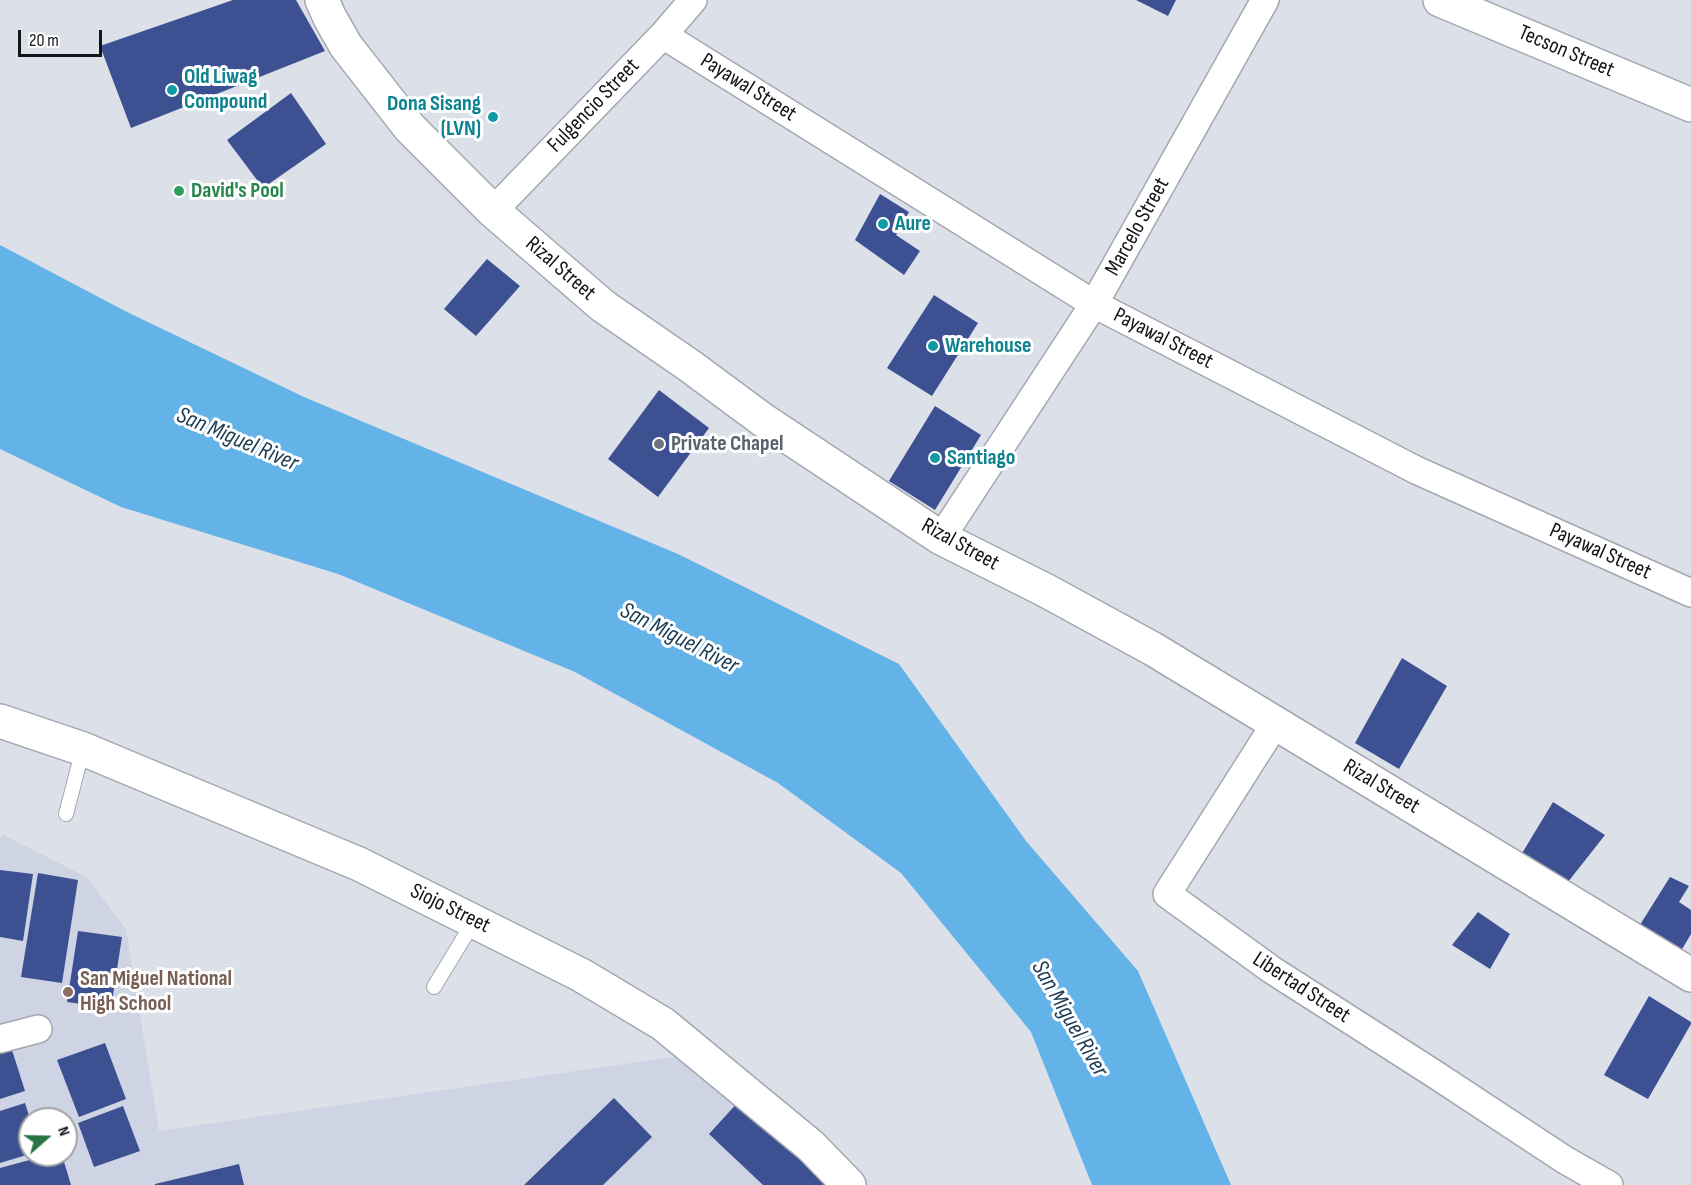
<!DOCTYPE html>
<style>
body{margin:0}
#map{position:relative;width:1691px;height:1185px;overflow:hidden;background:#dce0e9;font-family:"Sofia Sans Condensed",sans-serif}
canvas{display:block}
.north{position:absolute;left:18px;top:1107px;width:60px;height:60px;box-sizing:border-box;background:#fff;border:2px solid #a0a1a2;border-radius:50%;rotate:70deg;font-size:16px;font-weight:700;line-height:24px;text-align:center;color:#121417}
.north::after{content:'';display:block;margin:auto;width:21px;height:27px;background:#297442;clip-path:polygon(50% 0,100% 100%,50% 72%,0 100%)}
.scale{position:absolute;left:18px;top:30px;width:84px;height:27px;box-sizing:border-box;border:3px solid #121417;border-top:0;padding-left:8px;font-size:18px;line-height:21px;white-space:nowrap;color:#121417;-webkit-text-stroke:4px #fff;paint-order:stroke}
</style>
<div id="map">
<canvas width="1691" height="1185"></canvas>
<div class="north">N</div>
<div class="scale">20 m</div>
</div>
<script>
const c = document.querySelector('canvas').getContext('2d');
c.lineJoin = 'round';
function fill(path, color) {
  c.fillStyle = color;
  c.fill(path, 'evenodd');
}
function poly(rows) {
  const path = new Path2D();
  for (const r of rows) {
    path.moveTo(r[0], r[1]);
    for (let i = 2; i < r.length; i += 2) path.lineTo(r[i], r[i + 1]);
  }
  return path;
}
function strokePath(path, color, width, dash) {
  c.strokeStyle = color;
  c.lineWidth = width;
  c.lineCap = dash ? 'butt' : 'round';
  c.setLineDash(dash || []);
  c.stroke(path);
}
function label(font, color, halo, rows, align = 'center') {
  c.font = font + ' "Sofia Sans Condensed",sans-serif';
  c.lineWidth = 6;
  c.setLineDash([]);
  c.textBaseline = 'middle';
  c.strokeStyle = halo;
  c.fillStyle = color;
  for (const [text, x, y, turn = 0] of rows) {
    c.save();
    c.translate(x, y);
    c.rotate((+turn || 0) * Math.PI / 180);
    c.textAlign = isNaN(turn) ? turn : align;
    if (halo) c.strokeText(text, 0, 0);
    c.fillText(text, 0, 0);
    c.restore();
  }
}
fill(poly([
 [4,835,86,877,126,929,159,1131,687,1055,840,1185,0,1185,0,838],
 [30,1119,66,1119,66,1155,30,1155]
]), '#ced4e4');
fill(poly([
 [0,245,125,311,304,397,678,554,899,664,1026,841,1138,971,1231,1185,1092,1185,1031,1032,901,873,778,783,575,672,338,574,121,507,0,449]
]), '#64b3e8');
fill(poly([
 [233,0,296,0,325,51,131,128,100,46],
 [1136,0,1176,0,1168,16],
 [291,93,326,144,263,188,227,140],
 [880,194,909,212,896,235,920,251,904,275,855,240],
 [487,259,520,286,476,336,444,309],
 [934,295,978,323,932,396,887,368],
 [659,390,709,428,658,497,608,459],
 [935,406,981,435,935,510,889,481],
 [1402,658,1447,686,1399,769,1355,743],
 [1553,802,1605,835,1564,887,1521,855],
 [0,870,33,874,23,941,0,937],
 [38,873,78,880,62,983,21,977],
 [1670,877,1689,886,1679,902,1691,910,1691,934,1681,951,1661,936,1638,928],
 [1478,912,1510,934,1490,969,1452,945],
 [78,931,122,937,111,1008,67,1002],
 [1649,996,1691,1022,1691,1024,1648,1099,1604,1075],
 [105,1043,126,1099,79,1117,57,1060],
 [12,1050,25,1091,0,1099,0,1054],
 [614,1098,652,1137,603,1185,524,1185],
 [740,1100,830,1185,763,1185,709,1134],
 [25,1103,30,1119,30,1154,0,1163,0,1111],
 [123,1106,140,1151,94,1167,78,1123],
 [48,1155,62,1155,71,1185,0,1185,0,1168],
 [239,1164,244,1185,155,1185,155,1184]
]), '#3c5092');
const service = poly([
 [66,814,83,749],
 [434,987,474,921]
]);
const minor = poly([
 [663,35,1094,304,1416,470,1691,593],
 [493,211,663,35,693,0],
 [941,538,1094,304,1265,0],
 [1275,724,1167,894,1272,970,1436,1075,1565,1160,1609,1185],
 [0,1039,38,1029]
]);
const tertiary = poly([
 [1440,0,1691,105],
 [0,721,83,749,359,864,581,975,663,1024,811,1146,849,1185]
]);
const secondary = poly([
 [322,0,330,18,346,46,410,128,493,211,603,306,690,366,763,420,941,538,1045,590,1153,649,1691,975]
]);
strokePath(service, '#a4a7b0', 16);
strokePath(minor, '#a4a7b0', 30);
strokePath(tertiary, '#a4a7b0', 36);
strokePath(secondary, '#a4a7b0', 36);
strokePath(service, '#fff', 14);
strokePath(minor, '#fff', 27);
strokePath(tertiary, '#fff', 33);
strokePath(secondary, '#fff', 33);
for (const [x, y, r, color] of [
 [172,90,6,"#0f9aa8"],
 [493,117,6,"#0f9aa8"],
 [179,191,6,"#2e9e5b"],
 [883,224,6,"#0f9aa8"],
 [933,346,6,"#0f9aa8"],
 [659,444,6,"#6b7280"],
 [935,458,6,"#0f9aa8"],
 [68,992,6,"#8d6e63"]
]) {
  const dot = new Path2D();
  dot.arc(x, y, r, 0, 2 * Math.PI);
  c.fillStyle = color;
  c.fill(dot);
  strokePath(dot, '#fff', 2);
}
label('22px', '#121417', '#fff', [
 ["Tecson Street",1566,52,23],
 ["Payawal Street",748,88,32],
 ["Fulgencio Street",594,106,-46],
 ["Marcelo Street",1138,227,-61],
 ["Rizal Street",560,269,41],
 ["Payawal Street",1163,339,27],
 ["Rizal Street",960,545,29],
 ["Payawal Street",1600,552,24],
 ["Rizal Street",1381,787,31],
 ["Siojo Street",450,909,26],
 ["Libertad Street",1301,988,33]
]);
label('bold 22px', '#0d838f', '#fff', [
 ["Old Liwag",184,77],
 ["Compound",184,102],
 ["Dona Sisang",481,104,"right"],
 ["(LVN)",481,129,"right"],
 ["Aure",895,224],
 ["Warehouse",945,346],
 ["Santiago",947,458]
], 'left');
label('bold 22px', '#27864d', '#fff', [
 ["David's Pool",191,191]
], 'left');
label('bold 22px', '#5b616d', '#fff', [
 ["Private Chapel",671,444]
], 'left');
label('bold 22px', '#785e54', '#fff', [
 ["San Miguel National",80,979],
 ["High School",80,1004]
], 'left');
label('italic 24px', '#1c3d54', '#fff', [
 ["San Miguel River",237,440,23],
 ["San Miguel River",679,639,27],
 ["San Miguel River",1069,1019,60]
]);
</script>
